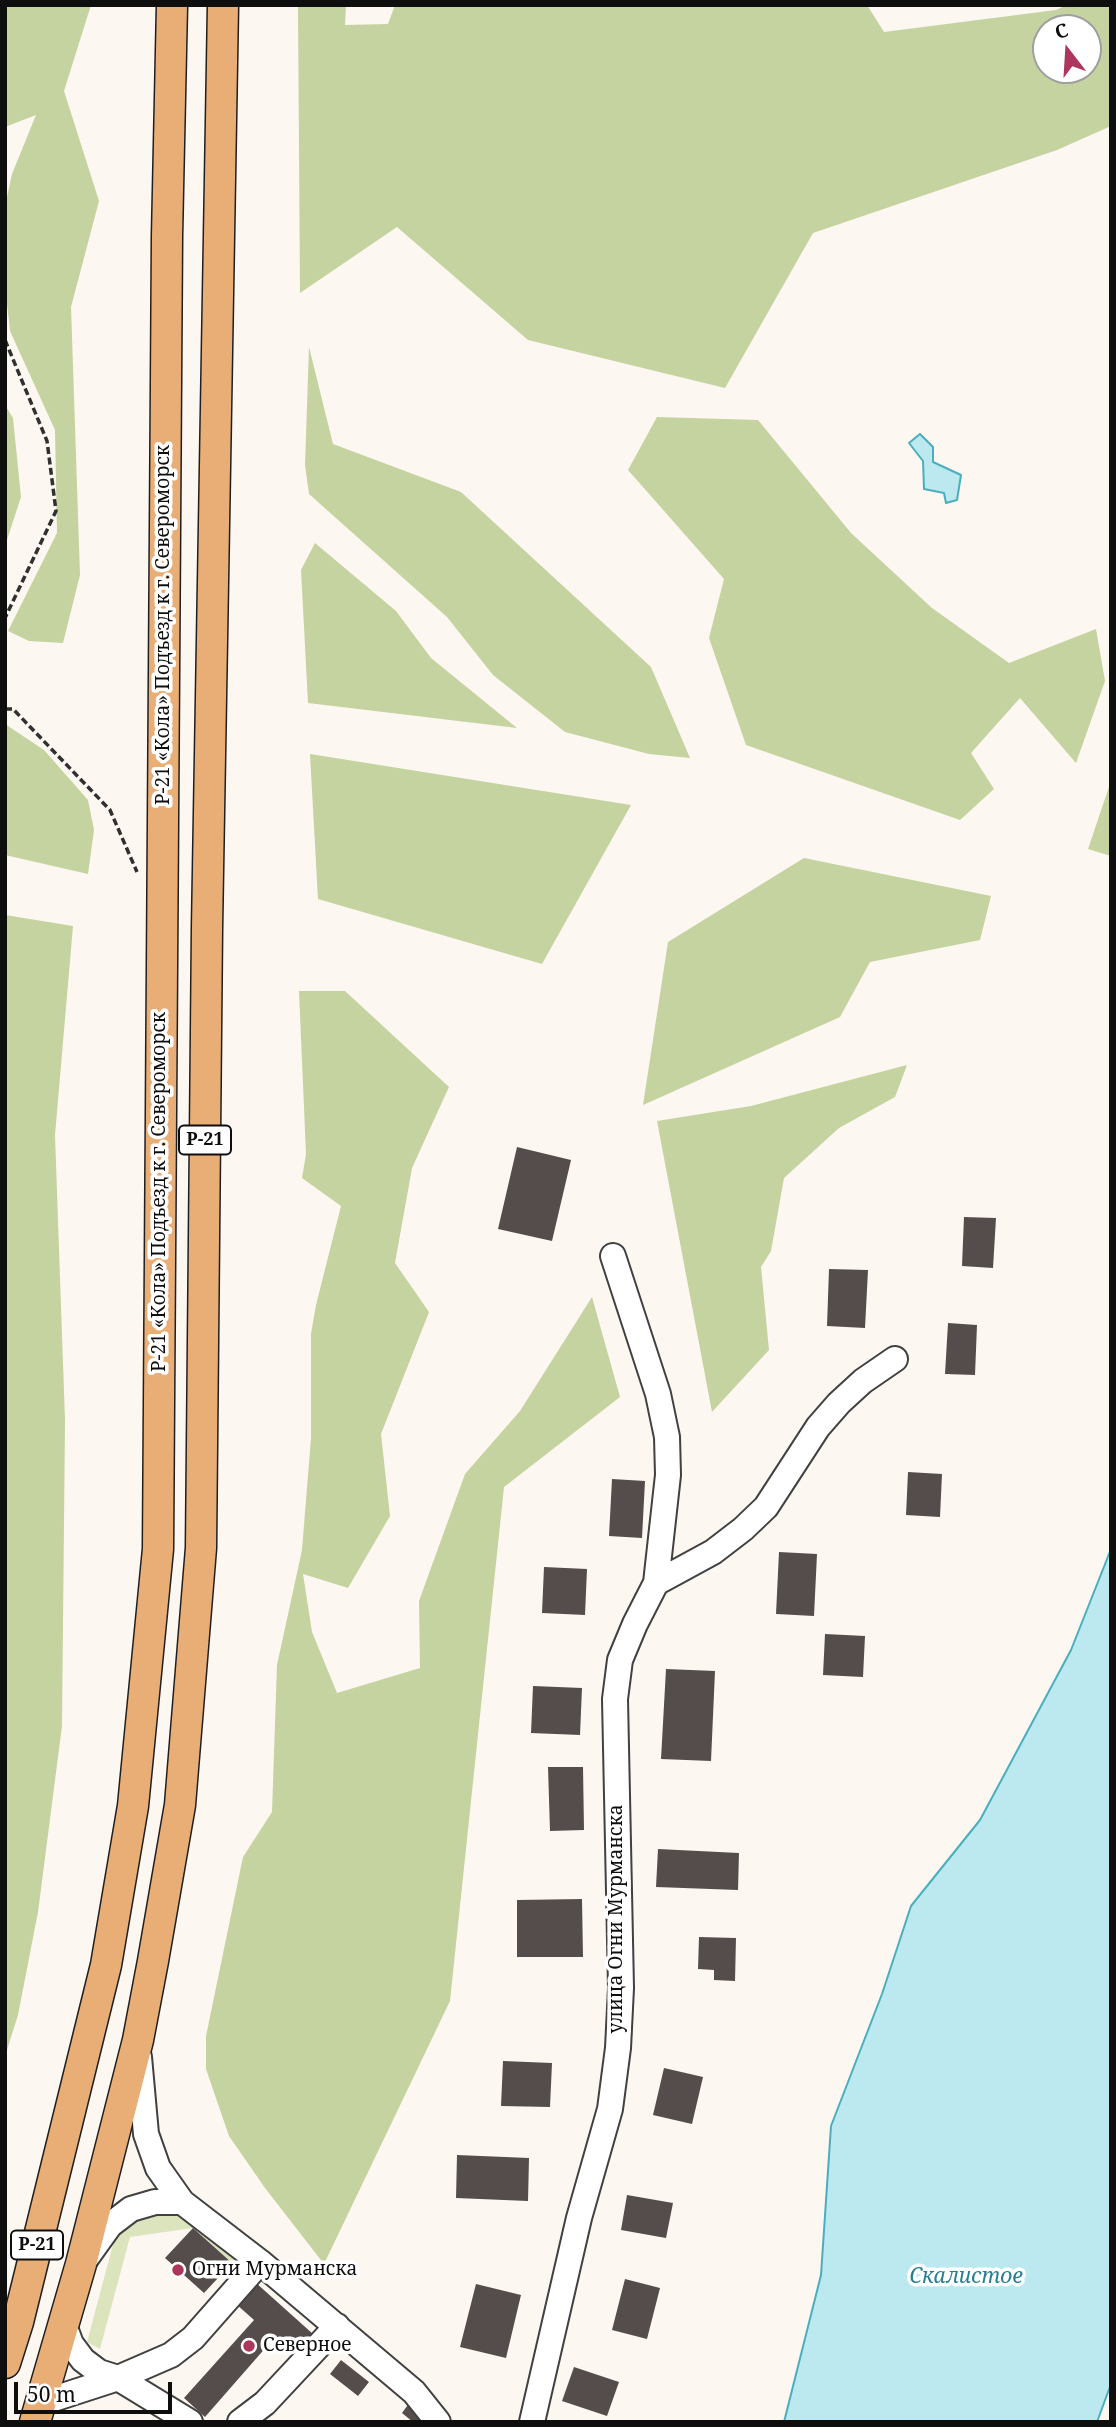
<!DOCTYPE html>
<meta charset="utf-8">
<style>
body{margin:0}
#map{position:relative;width:1116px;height:2427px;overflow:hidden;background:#fdf7f1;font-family:"Noto Serif",serif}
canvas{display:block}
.frame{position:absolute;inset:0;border:7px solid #0e0e0e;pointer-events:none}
.north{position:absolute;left:1032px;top:14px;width:70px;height:70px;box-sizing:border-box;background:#fff;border:2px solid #9f9f9f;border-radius:50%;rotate:343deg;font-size:19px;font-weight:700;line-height:28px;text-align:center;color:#0e0e0e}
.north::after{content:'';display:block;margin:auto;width:24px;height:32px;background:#ad375c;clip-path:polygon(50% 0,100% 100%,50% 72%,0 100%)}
.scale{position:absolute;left:14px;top:2382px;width:158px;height:32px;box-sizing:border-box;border:4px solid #0e0e0e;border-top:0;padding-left:9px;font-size:21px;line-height:24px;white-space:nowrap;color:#0e0e0e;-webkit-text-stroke:5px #fff;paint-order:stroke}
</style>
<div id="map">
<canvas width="1116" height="2427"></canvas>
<div class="frame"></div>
<div class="north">С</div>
<div class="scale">50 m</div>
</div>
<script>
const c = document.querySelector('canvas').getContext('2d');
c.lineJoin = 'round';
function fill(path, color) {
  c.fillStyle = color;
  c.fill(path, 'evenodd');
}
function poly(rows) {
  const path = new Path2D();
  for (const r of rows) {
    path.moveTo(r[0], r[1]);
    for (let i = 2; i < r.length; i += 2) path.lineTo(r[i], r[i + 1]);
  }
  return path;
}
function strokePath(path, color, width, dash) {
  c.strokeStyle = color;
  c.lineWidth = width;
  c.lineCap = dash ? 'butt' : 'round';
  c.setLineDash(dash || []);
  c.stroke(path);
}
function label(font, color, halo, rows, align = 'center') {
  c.font = font + ' "Noto Serif",serif';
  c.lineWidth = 7;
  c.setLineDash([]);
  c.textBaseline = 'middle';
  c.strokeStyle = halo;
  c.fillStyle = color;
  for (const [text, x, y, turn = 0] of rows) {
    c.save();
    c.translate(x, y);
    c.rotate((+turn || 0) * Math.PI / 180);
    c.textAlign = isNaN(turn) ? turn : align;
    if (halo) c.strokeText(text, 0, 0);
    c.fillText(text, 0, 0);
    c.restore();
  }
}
fill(poly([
 [173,2209,238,2256,232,2263,193,2228,130,2237,100,2349,87,2342,115,2237,129,2220]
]), '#dce4be');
fill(poly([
 [5,5,91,5,64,91,99,201,71,307,80,575,63,643,29,641,8,631,57,533,55,430,10,331,5,285,5,206,12,174,36,115,5,127],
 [298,5,346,5,345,25,388,24,395,5,867,5,884,32,1056,10,1067,5,1111,5,1111,126,1057,150,813,233,725,388,528,340,397,227,300,293],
 [1046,28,1088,28,1088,70,1046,70],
 [309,347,333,444,461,492,651,667,690,758,649,754,565,732,493,675,447,617,309,494,305,465],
 [5,405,13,418,21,497,5,546],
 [657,417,758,420,851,533,932,608,1009,663,1096,629,1105,681,1076,763,1020,698,971,753,994,789,960,820,746,745,709,638,724,579,628,470],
 [315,543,396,611,431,658,517,728,308,703,301,570],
 [5,724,44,750,88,800,94,830,88,874,5,855],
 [310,754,631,805,542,964,318,899],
 [1111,781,1111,856,1088,849],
 [804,858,991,896,980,940,870,962,840,1017,643,1105,668,942],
 [5,915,73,926,55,1135,65,1420,62,1726,38,1912,18,2015,5,2056],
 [299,991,345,991,449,1087,412,1168,395,1263,429,1312,381,1434,390,1516,348,1588,303,1574,312,1632,337,1693,420,1668,419,1601,465,1474,520,1411,592,1297,620,1397,504,1487,450,2001,324,2264,265,2188,229,2136,206,2069,206,2036,243,1857,272,1812,277,1665,302,1550,311,1438,311,1334,316,1305,341,1206,302,1178,306,1154],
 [907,1065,895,1097,839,1128,784,1178,771,1251,761,1267,769,1350,712,1412,657,1121,751,1106]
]), '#c4d39f');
const water = poly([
 [920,434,933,447,933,462,961,475,957,500,946,503,944,493,924,489,923,461,909,443,920,434],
 [1111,1549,1111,2384,1097,2422,784,2422,821,2275,831,2126,882,1994,911,1906,980,1820,1071,1650,1111,1549]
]);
fill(water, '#bbe9ef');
strokePath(water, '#4baebd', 2);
fill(poly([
 [517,1147,571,1160,552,1241,498,1229],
 [964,1217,996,1218,993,1268,962,1266],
 [829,1269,868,1270,865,1328,827,1326],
 [948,1323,977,1325,975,1375,945,1374],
 [908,1472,942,1474,940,1517,906,1515],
 [612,1479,645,1481,642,1538,609,1536],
 [779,1552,817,1554,814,1616,776,1614],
 [544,1567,587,1569,585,1615,542,1613],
 [825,1634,865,1636,863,1677,823,1675],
 [666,1669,715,1671,711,1761,661,1759],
 [533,1686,582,1688,580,1735,531,1733],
 [548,1767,583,1767,584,1830,550,1831],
 [658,1849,739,1853,738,1890,656,1887],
 [582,1899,583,1957,517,1957,517,1900],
 [699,1937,736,1938,735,1981,714,1980,714,1970,698,1969],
 [503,2061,552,2063,550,2107,501,2106],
 [664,2068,703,2077,692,2124,653,2115],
 [457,2155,529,2158,528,2201,456,2198],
 [627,2195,673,2203,666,2238,621,2230],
 [193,2228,232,2263,204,2293,165,2258],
 [625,2279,660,2288,647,2339,612,2330],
 [255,2282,313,2334,295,2354,275,2337,205,2417,184,2398,254,2320,236,2304],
 [476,2284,521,2295,506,2358,460,2347],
 [341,2360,369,2382,358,2396,330,2374],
 [574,2367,619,2382,607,2416,562,2401],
 [410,2402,424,2413,417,2422,413,2422,402,2413]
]), '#554d4c');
const minor = poly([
 [656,1583,713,1552,743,1529,766,1507,818,1427,839,1403,863,1381,895,1359],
 [139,2057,146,2134,158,2168,182,2202,260,2262,414,2392,438,2422],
 [87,2257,110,2225,131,2209,155,2202,182,2202],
 [64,2325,71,2344,83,2360,99,2372,118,2378,171,2355,193,2338,260,2262],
 [41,2403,118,2378,190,2422],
 [240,2422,265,2403,337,2326],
 [532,2422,579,2218,610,2109,618,2048,621,1988,615,1699,620,1660,635,1624,656,1583,668,1475,667,1437,658,1394,613,1256]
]);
const major = poly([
 [5,2363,18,2322,106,1965,133,1806,158,1549,167,236,172,5],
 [35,2422,81,2264,138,2040,153,1961,180,1805,201,1548,207,928,223,5]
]);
strokePath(minor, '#414141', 28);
strokePath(major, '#1f1f1f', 33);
strokePath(poly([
 [5,340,47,441,56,511,5,618],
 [5,709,13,709,110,810,137,872]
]), '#303030', 3.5, [7, 3.5]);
strokePath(minor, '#fff', 24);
strokePath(major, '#e8ae76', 30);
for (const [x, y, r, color] of [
 [178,2270,7,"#ad375c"],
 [249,2346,7,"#ad375c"]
]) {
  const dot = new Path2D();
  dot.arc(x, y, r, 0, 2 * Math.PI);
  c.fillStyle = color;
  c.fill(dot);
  strokePath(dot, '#fff', 2.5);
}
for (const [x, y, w] of [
 [205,1140,52],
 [37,2245,52]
]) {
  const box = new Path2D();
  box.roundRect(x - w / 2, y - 14.5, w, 29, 5);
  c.fillStyle = '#fff';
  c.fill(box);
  strokePath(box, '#0e0e0e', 2);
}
label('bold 18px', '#0e0e0e', null, [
 ["Р-21",205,1140],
 ["Р-21",37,2245]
]);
label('19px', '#0e0e0e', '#fff', [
 ["Р-21 «Кола» Подъезд к г. Североморск",164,625,-90],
 ["Р-21 «Кола» Подъезд к г. Североморск",160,1192,-90],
 ["улица Огни Мурманска",617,1919,-90]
]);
label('19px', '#0e0e0e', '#fff', [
 ["Огни Мурманска",192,2270],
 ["Северное",263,2346]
], 'left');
label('italic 21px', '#267f91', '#fff', [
 ["Скалистое",966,2277]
]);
</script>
